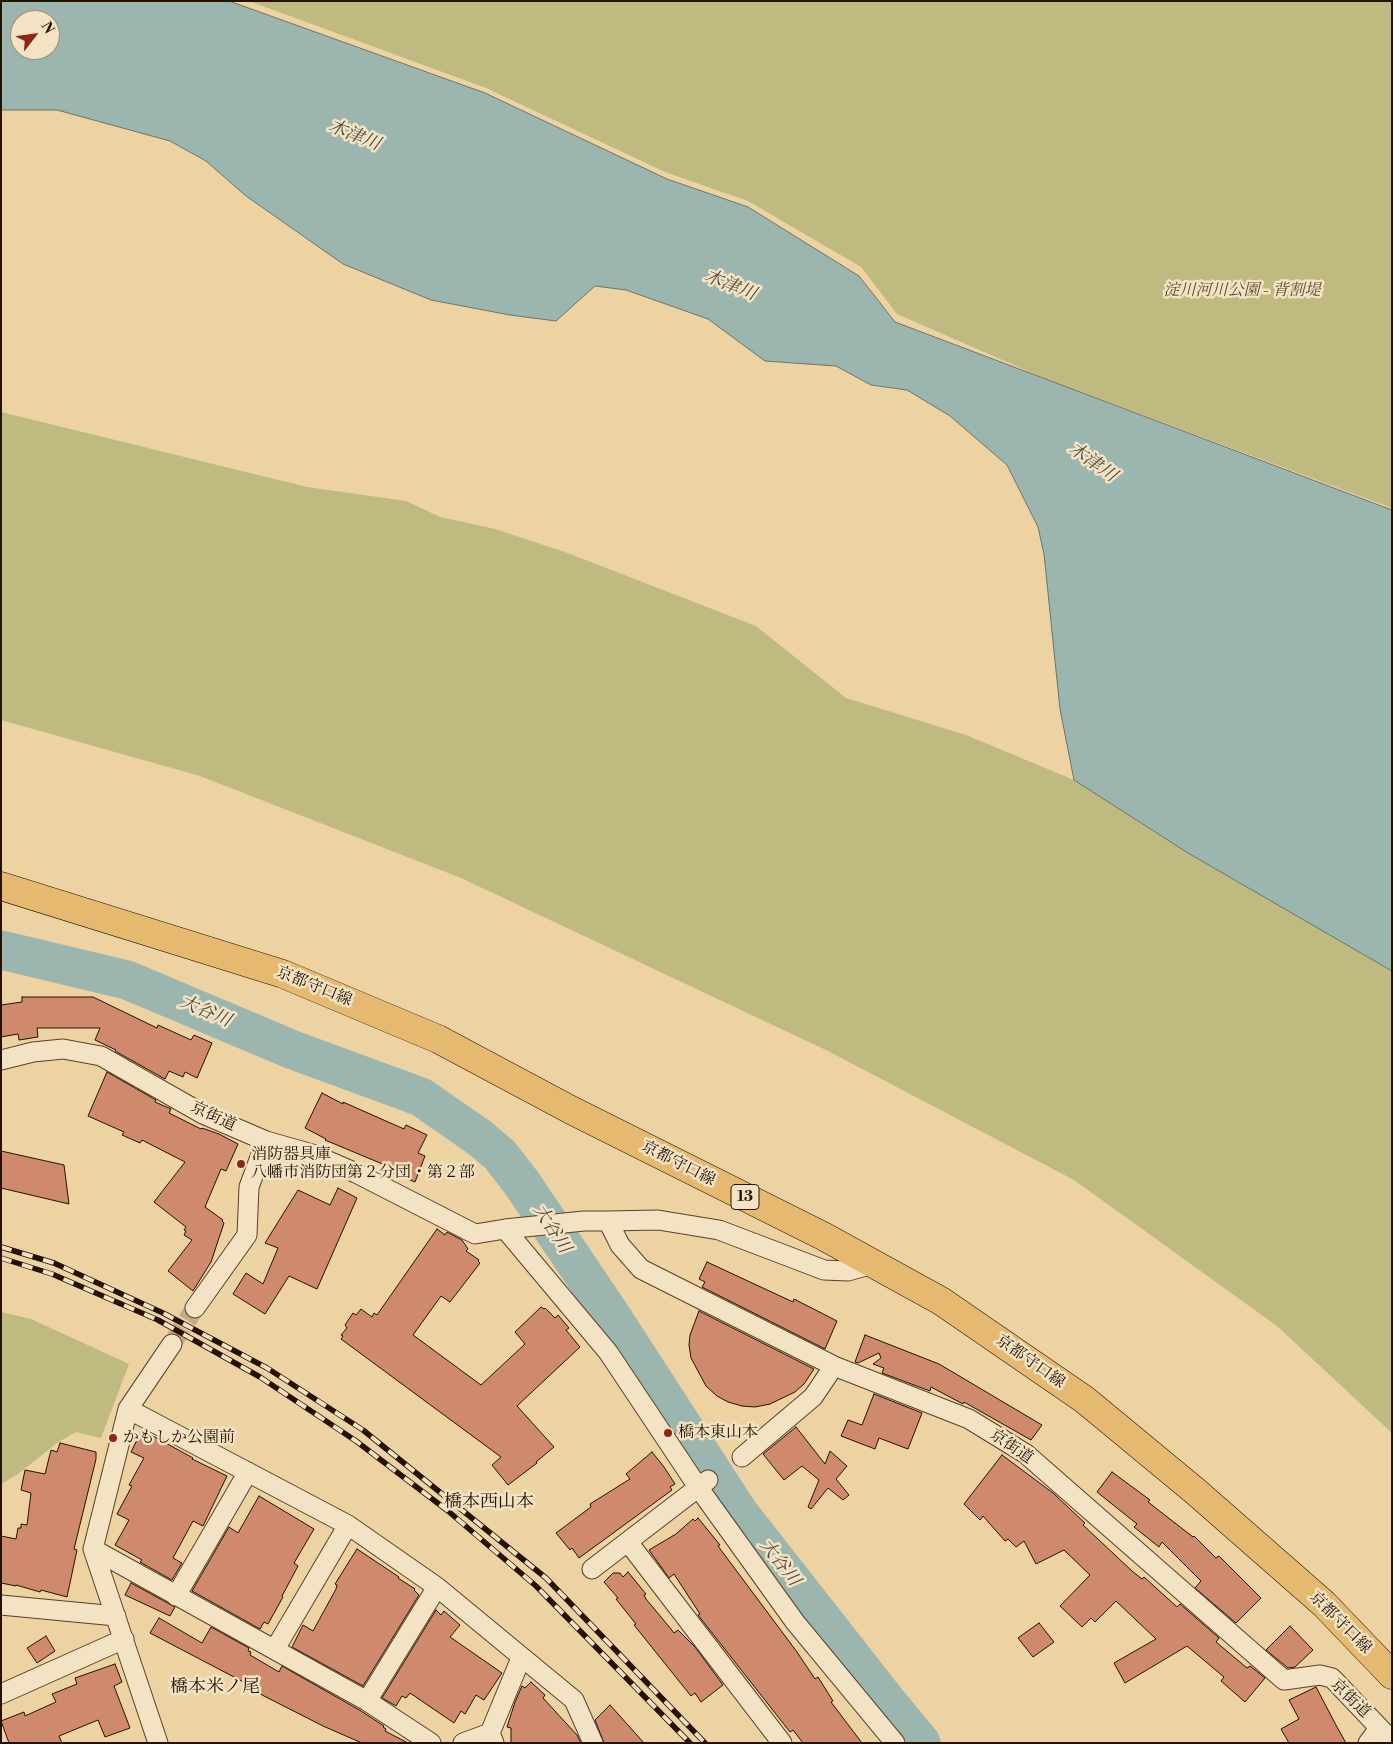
<!DOCTYPE html>
<meta charset="utf-8">
<style>
body{margin:0}
#map{position:relative;width:1393px;height:1744px;overflow:hidden;background:#edd2a2;font-family:"Libre Bodoni",serif}
canvas{display:block}
.frame{position:absolute;inset:0;border:2px solid #251101;pointer-events:none}
.north{position:absolute;left:10px;top:10px;width:50px;height:50px;box-sizing:border-box;background:#f3e2c3;border:1px solid #a18e75;border-radius:50%;rotate:60deg;font-size:14px;font-weight:700;line-height:20px;text-align:center;color:#251101}
.north::after{content:'';display:block;margin:auto;width:18px;height:22px;background:#8f2418;clip-path:polygon(50% 0,100% 100%,50% 72%,0 100%)}
</style>
<div id="map">
<canvas width="1393" height="1744"></canvas>
<div class="frame"></div>
<div class="north">N</div>
</div>
<script>
const c = document.querySelector('canvas').getContext('2d');
c.lineJoin = 'round';
function fill(path, color) {
  c.fillStyle = color;
  c.fill(path, 'evenodd');
}
function poly(rows) {
  const path = new Path2D();
  for (const r of rows) {
    path.moveTo(r[0], r[1]);
    for (let i = 2; i < r.length; i += 2) path.lineTo(r[i], r[i + 1]);
  }
  return path;
}
function strokePath(path, color, width, dash) {
  c.strokeStyle = color;
  c.lineWidth = width;
  c.lineCap = dash ? 'butt' : 'round';
  c.setLineDash(dash || []);
  c.stroke(path);
}
function label(font, color, halo, rows, align = 'center') {
  c.font = font + ' "Libre Bodoni","Noto Serif JP",serif';
  c.lineWidth = 5;
  c.setLineDash([]);
  c.textBaseline = 'middle';
  c.strokeStyle = halo;
  c.fillStyle = color;
  for (const [text, x, y, turn = 0] of rows) {
    c.save();
    c.translate(x, y);
    c.rotate((+turn || 0) * Math.PI / 180);
    c.textAlign = isNaN(turn) ? turn : align;
    if (halo) c.strokeText(text, 0, 0);
    c.fillText(text, 0, 0);
    c.restore();
  }
}
fill(poly([
 [249,1,1392,1,1392,508,1039,376,897,314,861,267,748,201,665,172,486,88],
 [1,412,307,487,406,501,440,517,495,529,565,552,756,626,846,698,966,735,1074,780,1188,853,1392,971,1392,1433,1277,1326,1074,1180,828,1051,461,878,200,776,1,720],
 [1,1312,31,1319,129,1364,101,1438,76,1432,57,1443,18,1474,1,1484]
]), '#bfba80');
const water = poly([
 [1,1,229,1,485,93,667,179,748,207,859,276,895,322,1392,510,1392,971,1188,853,1074,780,1060,709,1044,554,1038,527,1007,465,950,416,907,390,871,385,836,366,765,361,708,319,626,290,595,286,556,321,510,315,431,300,343,264,246,196,206,161,170,141,57,110,1,110,1,1],
 [20,20,50,20,50,50,20,50,20,20]
]);
fill(water, '#9bb6af');
strokePath(water, '#6c7469', 1);
strokePath(poly([
 [1,950,127,980,293,1050,421,1097,480,1138,500,1155,521,1182,610,1314,739,1513,888,1703,921,1743]
]), '#9bb6af', 39);
const building = poly([
 [22,997,93,997,157,1028,158,1025,191,1040,194,1035,212,1043,197,1078,185,1072,183,1077,169,1071,165,1079,115,1051,116,1050,95,1040,100,1028,37,1028,38,1037,19,1040,18,1034,1,1037,1,1005,22,1002,22,997],
 [107,1072,156,1100,155,1102,171,1109,169,1113,201,1129,202,1128,219,1134,238,1144,226,1171,221,1169,205,1207,223,1220,222,1221,224,1223,211,1262,193,1291,168,1271,192,1240,184,1235,186,1231,184,1230,186,1227,154,1202,185,1162,142,1140,140,1143,122,1135,124,1132,88,1116,107,1072],
 [322,1093,343,1104,343,1102,404,1129,406,1125,427,1135,418,1153,425,1156,415,1182,390,1172,392,1168,325,1140,326,1139,305,1128,322,1093],
 [1,1151,64,1165,69,1204,1,1188,1,1151],
 [338,1188,357,1198,317,1289,289,1276,265,1314,233,1294,246,1273,263,1284,278,1248,265,1243,298,1190,330,1205,338,1188],
 [437,1229,445,1235,447,1232,462,1240,468,1249,466,1251,479,1260,478,1261,480,1263,450,1302,441,1296,413,1335,481,1385,525,1344,515,1332,541,1307,544,1309,545,1308,555,1318,558,1315,569,1328,566,1330,580,1347,517,1406,554,1447,536,1462,537,1463,508,1485,492,1465,501,1457,341,1339,343,1336,341,1335,347,1328,345,1325,353,1313,356,1315,361,1309,372,1317,374,1313,377,1315,437,1229],
 [707,1262,793,1302,794,1299,837,1321,825,1349,702,1287,705,1282,699,1279,707,1262],
 [699,1311,814,1369,804,1384,795,1392,770,1404,755,1407,742,1406,728,1402,717,1396,706,1386,691,1358,689,1345,690,1335,699,1311],
 [865,1335,939,1364,1042,1425,1031,1440,964,1402,963,1404,931,1387,930,1391,882,1373,884,1368,873,1364,881,1358,879,1353,858,1363,855,1362,865,1335],
 [874,1394,922,1413,908,1449,879,1438,875,1449,841,1436,848,1420,862,1425,874,1394],
 [796,1427,825,1464,830,1451,847,1466,836,1479,849,1495,843,1500,828,1488,811,1509,808,1507,819,1480,802,1466,784,1480,763,1454,796,1427],
 [142,1430,193,1458,192,1459,227,1476,203,1526,193,1521,173,1558,182,1563,172,1580,140,1562,142,1560,115,1545,129,1520,117,1514,132,1486,129,1485,144,1458,131,1452,142,1430],
 [60,1443,96,1452,96,1459,74,1549,77,1550,67,1597,41,1590,40,1592,16,1585,16,1586,1,1583,1,1536,16,1539,18,1528,21,1528,21,1524,27,1525,31,1493,21,1490,25,1470,45,1474,51,1450,57,1452,60,1443],
 [652,1452,664,1467,675,1484,670,1487,672,1490,579,1558,572,1548,570,1550,556,1533,591,1507,590,1504,630,1479,626,1474,652,1452],
 [1002,1455,1053,1493,1085,1523,1083,1525,1132,1571,1142,1579,1144,1577,1177,1607,1180,1604,1219,1638,1216,1642,1247,1668,1250,1666,1265,1678,1245,1702,1221,1681,1224,1677,1187,1646,1125,1683,1114,1663,1156,1639,1116,1601,1095,1622,1091,1618,1082,1627,1060,1606,1090,1575,1064,1550,1036,1564,1024,1541,1016,1547,1008,1539,1005,1541,983,1516,980,1520,964,1504,1002,1455],
 [1112,1472,1150,1500,1148,1502,1193,1537,1194,1536,1216,1558,1219,1556,1261,1598,1236,1623,1195,1588,1201,1581,1162,1542,1159,1547,1134,1527,1137,1524,1097,1492,1112,1472],
 [259,1496,314,1529,294,1563,298,1566,282,1596,283,1597,268,1624,264,1622,260,1629,192,1591,229,1527,238,1533,259,1496],
 [698,1518,720,1545,718,1546,797,1652,815,1679,818,1677,833,1701,831,1702,862,1743,803,1743,793,1730,790,1732,698,1615,700,1614,674,1574,669,1578,649,1550,676,1534,693,1519,695,1521,698,1518],
 [357,1549,399,1577,398,1578,415,1589,414,1590,419,1595,363,1686,292,1647,303,1625,313,1631,336,1589,337,1585,335,1584,357,1549],
 [628,1572,646,1594,644,1595,646,1599,671,1629,674,1633,678,1630,695,1647,723,1685,701,1702,695,1693,691,1696,634,1625,636,1624,616,1599,618,1598,604,1582,613,1573,620,1573,623,1577,628,1572],
 [131,1583,175,1607,170,1616,125,1595,131,1583],
 [436,1610,441,1615,444,1611,460,1625,450,1637,502,1673,484,1700,476,1695,465,1714,461,1711,454,1723,410,1693,406,1698,402,1696,396,1706,382,1698,436,1610],
 [159,1618,202,1643,211,1627,249,1648,248,1651,251,1652,250,1655,279,1672,282,1666,361,1711,384,1726,383,1727,386,1729,385,1731,408,1743,362,1743,323,1726,264,1696,252,1689,253,1687,150,1633,159,1618],
 [1039,1623,1054,1642,1033,1657,1018,1638,1039,1623],
 [1290,1626,1313,1650,1295,1667,1288,1668,1266,1650,1290,1626],
 [46,1636,55,1651,37,1663,27,1648,46,1636],
 [115,1664,122,1682,114,1686,130,1728,105,1737,98,1720,59,1736,62,1743,9,1743,1,1721,24,1712,25,1716,56,1702,52,1694,77,1684,75,1678,115,1664],
 [531,1682,545,1695,543,1698,577,1735,581,1743,511,1743,511,1728,507,1727,515,1702,522,1686,525,1688,531,1682],
 [1316,1687,1337,1727,1346,1743,1289,1743,1281,1729,1299,1719,1289,1700,1316,1687],
 [610,1705,644,1743,604,1743,595,1720,610,1705]
]);
fill(building, '#cf896d');
strokePath(building, '#251101', 1);
strokePath(poly([
 [172,1344,195,1308]
]), '#c5ab82', 19, [19, 9]);
const minor = poly([
 [1,1060,33,1052,63,1049,101,1056,203,1114,266,1141,312,1154,356,1173,475,1234,505,1229,584,1221,608,1221,620,1245,641,1269,834,1366,969,1419,1026,1454,1284,1680,1320,1675,1332,1678,1392,1741],
 [608,1221,658,1220,719,1230,824,1270,848,1271,873,1264],
 [505,1229,608,1352,698,1487,795,1622,895,1743],
 [195,1308,247,1235,249,1187,266,1141],
 [742,1457,813,1397,834,1366],
 [628,1542,782,1743],
 [93,1549,367,1701,437,1587,348,1525,128,1409],
 [592,1569,708,1480],
 [437,1587,574,1700,593,1743],
 [176,1596,248,1472],
 [1,1605,116,1616],
 [275,1649,348,1525],
 [1,1694,124,1639],
 [367,1701,431,1743],
 [158,1743,93,1549,128,1409,172,1344],
 [463,1743,490,1733],
 [494,1743,490,1733,521,1658],
 [1368,1743,1379,1728]
]);
const primary = poly([
 [1,886,283,974,438,1039,571,1110,823,1236,941,1301,1085,1400,1195,1491,1324,1604,1392,1675]
]);
strokePath(minor, '#574129', 21);
strokePath(primary, '#251101', 29);
strokePath(minor, '#f3e2c3', 19);
strokePath(primary, '#e6b971', 28);
const rail = poly([
 [1,1247,54,1263,163,1313,267,1368,363,1430,546,1578,705,1743],
 [1,1258,52,1274,158,1320,260,1377,356,1441,448,1511,536,1586,690,1743]
]);
strokePath(rail, '#251101', 5.5);
strokePath(rail, '#f3e2c3', 4, [11]);
for (const [x, y, r, color] of [
 [241,1164,5,"#8f2418"],
 [668,1433,5,"#8f2418"],
 [113,1438,5,"#8f2418"]
]) {
  const dot = new Path2D();
  dot.arc(x, y, r, 0, 2 * Math.PI);
  c.fillStyle = color;
  c.fill(dot);
  strokePath(dot, '#f3e2c3', 2);
}
for (const [x, y, w] of [
 [745,1197,28]
]) {
  const box = new Path2D();
  box.roundRect(x - w / 2, y - 12.5, w, 25, 4);
  c.fillStyle = '#f3e2c3';
  c.fill(box);
  strokePath(box, '#251101', 1);
}
label('bold 15px', '#251101', null, [
 ["13",745,1197]
]);
label('italic 16px', '#5b4c2d', '#f3e2c3', [
 ["淀川河川公園 - 背割堤",1242,291]
]);
label('16px', '#251101', '#f3e2c3', [
 ["京都守口線",314,987,22],
 ["京街道",213,1117,25],
 ["京都守口線",678,1164,27],
 ["京都守口線",1030,1362,35],
 ["京街道",1011,1447,34],
 ["京都守口線",1340,1623,45],
 ["京街道",1350,1699,44]
]);
label('16px', '#251101', '#f3e2c3', [
 ["消防器具庫",251,1155],
 ["八幡市消防団第２分団・第２部",251,1173],
 ["橋本東山本",678,1433],
 ["かもしか公園前",123,1438]
], 'left');
label('italic 18px', '#4e4b3e', '#f3e2c3', [
 ["木津川",354,136,22],
 ["木津川",730,286,22],
 ["木津川",1092,463,35],
 ["大谷川",205,1012,23],
 ["大谷川",551,1229,57],
 ["大谷川",779,1563,52]
]);
label('18px', '#251101', '#f3e2c3', [
 ["橋本西山本",489,1503],
 ["橋本米ノ尾",215,1688]
]);
</script>
